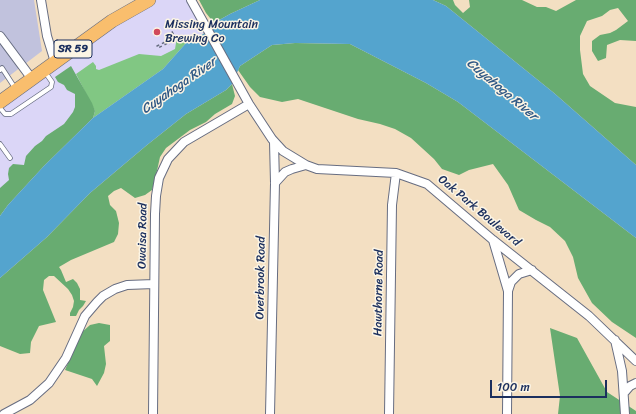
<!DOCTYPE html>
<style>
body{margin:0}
#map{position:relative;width:636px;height:414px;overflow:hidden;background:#f3dfc2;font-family:Sriracha,sans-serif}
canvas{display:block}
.scale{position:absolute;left:490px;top:380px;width:117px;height:18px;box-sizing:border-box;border:2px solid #1b2f5e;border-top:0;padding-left:5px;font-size:12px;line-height:14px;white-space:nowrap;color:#1b2f5e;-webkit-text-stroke:3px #fcf5e5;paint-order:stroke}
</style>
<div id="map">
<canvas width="636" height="414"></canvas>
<div class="scale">100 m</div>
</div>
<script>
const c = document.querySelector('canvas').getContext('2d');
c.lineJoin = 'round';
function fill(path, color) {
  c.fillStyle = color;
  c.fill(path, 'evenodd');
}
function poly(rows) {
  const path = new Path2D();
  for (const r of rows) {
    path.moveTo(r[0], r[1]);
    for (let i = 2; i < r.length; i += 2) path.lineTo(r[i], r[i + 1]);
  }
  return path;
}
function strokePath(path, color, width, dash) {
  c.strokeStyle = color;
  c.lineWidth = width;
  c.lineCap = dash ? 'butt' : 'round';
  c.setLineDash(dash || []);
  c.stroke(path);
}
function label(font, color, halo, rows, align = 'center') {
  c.font = font + ' Sriracha,sans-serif';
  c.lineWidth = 3;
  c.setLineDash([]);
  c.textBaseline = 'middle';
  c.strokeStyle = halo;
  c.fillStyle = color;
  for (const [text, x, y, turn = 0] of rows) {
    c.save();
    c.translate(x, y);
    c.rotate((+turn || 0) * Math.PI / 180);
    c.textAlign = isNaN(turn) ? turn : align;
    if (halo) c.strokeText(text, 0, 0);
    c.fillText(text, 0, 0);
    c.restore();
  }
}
fill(poly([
 [149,0,191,0,208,29,189,44,187,43,163,69,8,205,0,216,0,102]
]), '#dbd6f7');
fill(poly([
 [0,0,34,0,42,51,0,83]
]), '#c1c2dd');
fill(poly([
 [180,36,187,42,163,69,93,118,95,111,76,74,93,62,96,66,96,69,99,70,139,54,161,56,175,49,177,37]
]), '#81c783');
fill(poly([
 [199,0,260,0,230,14,214,23,206,13],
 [433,0,453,0,455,5,463,13,470,7,469,0,522,0,537,7,546,7,556,11,576,0,636,0,636,41,620,40,607,45,606,58,598,61,592,51,592,41,600,35,610,33,616,30,628,21,618,8,610,10,602,16,587,21,580,36,580,50,583,74,590,86,615,103,636,107,636,165,554,93,446,6],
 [295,43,350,44,426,83,458,102,636,238,636,338,612,322,592,303,578,278,573,257,565,241,550,227,536,220,519,210,508,185,493,164,469,170,459,175,442,169,434,159,411,138,395,129,380,124,358,119,298,99,282,102,260,97,250,87,238,70,240,66,272,45],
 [71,66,92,103,95,111,93,118,44,166,8,205,0,216,0,188,9,180,8,174,9,168,13,164,24,165,26,156,35,146,42,141,46,136,64,124,73,112,75,107,75,94,67,90,64,85,58,82,55,77],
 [232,84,235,96,232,104,215,114,206,122,190,130,166,148,160,157,155,180,152,190,145,195,135,198,121,188,114,191,108,196,110,205,116,211,119,223,118,234,114,242,71,260,59,267,61,270,66,282,73,279,77,283,80,289,80,300,86,301,83,306,79,310,76,316,70,316,70,313,73,307,74,301,72,295,68,289,54,276,49,276,44,280,43,290,56,322,39,326,31,342,30,353,20,354,0,346,0,278,47,237,90,193,147,145,186,114,226,90],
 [99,323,110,325,110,341,104,346,106,364,104,373,97,386,92,379,65,370,81,333,90,325],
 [550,328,577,338,607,392,636,411,636,414,558,414,560,396]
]), '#68ac71');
fill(poly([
 [260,0,433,0,446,6,554,93,636,165,636,238,458,102,426,83,350,44,295,43,272,45,240,66,232,84,226,90,186,114,147,145,90,193,47,237,0,278,0,216,8,205,44,166,93,118,163,69,187,42,189,44,203,34,214,23,230,14]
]), '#54a4ce');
const lane = poly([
 [0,70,2,68,15,88],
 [0,108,5,114,11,114,51,87,52,82,45,72],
 [0,144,10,158]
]);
const street = poly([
 [41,0,47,36,55,62],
 [191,0,249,104,272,139,283,151,306,165,317,169,396,173,427,184,493,240,589,316,636,361],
 [0,36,32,79],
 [275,183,285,172,292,169,306,165],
 [493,240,508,291,507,414],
 [508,291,511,282,519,274,532,270],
 [615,340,622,371,625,414],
 [624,393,630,386,636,383],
 [4,414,30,400,49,383,66,358,85,316,97,302,103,296,115,289,127,285,154,284],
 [153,414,155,214,156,196,159,178,168,159,184,142,249,104],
 [270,414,275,183,274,142],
 [389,414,392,205,396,173]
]);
const primary = poly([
 [0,102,112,21,149,0]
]);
strokePath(lane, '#676d81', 5.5);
strokePath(street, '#676d81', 10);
strokePath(primary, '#676d81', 14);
strokePath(poly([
 [166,21,175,37,157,46,158,48,168,43,169,45]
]), '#676d81', 1.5, [3, 3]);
strokePath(lane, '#fff', 4);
strokePath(street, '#fff', 8);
strokePath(primary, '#f9be6d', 13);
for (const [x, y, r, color] of [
 [157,32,4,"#d1495b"]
]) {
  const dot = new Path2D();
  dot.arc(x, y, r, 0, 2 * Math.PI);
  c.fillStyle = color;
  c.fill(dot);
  strokePath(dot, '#fcf5e5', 1.5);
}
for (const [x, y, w] of [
 [73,49,38]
]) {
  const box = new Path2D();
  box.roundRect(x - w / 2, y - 9, w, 18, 3);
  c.fillStyle = '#fcf5e5';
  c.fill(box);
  strokePath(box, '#1b2f5e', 1);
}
label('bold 11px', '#1b2f5e', null, [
 ["SR 59",73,49]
]);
label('12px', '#1b2f5e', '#fcf5e5', [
 ["Missing Mountain",165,25],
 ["Brewing Co",165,39]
], 'left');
label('12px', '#1b2f5e', '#fcf5e5', [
 ["Oak Park Boulevard",479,211,40],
 ["Owaisa Road",143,236,-89],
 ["Overbrook Road",261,278,-89],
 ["Hawthorne Road",379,293,-89]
]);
label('italic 13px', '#2f5885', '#fcf5e5', [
 ["Cuyahoga River",179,86,-35],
 ["Cuyahoga River",502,90,40]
]);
</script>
